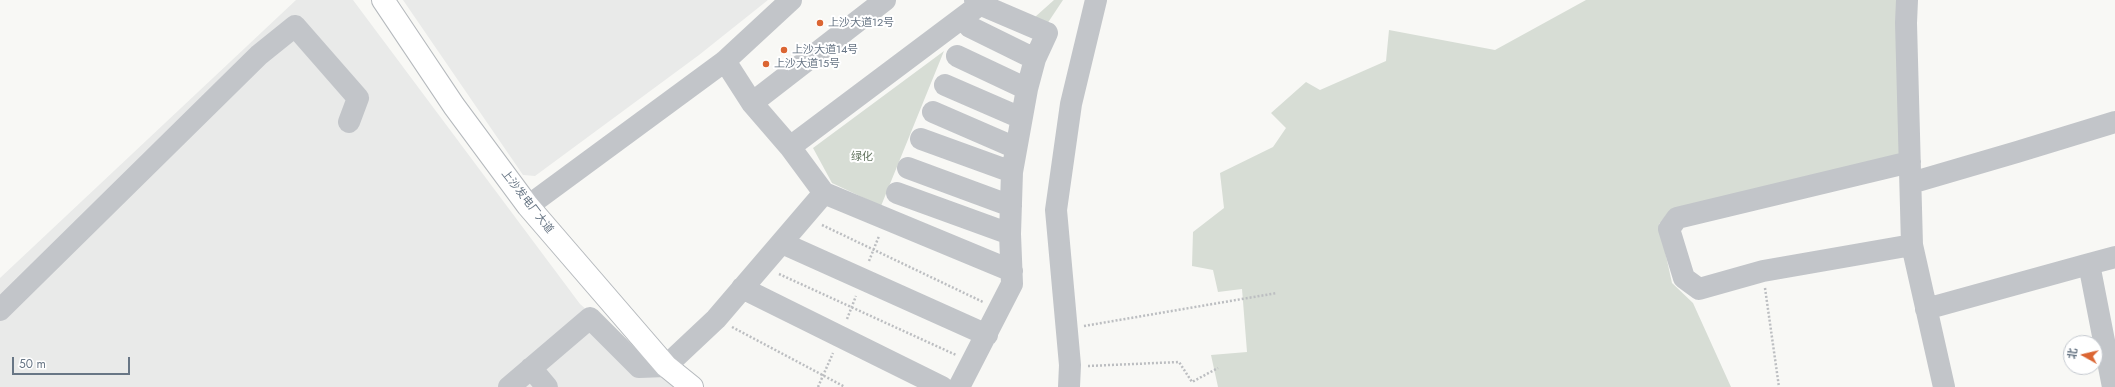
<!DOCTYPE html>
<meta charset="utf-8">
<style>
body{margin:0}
#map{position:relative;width:2115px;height:387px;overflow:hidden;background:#f8f8f5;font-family:Jost,"Noto Sans SC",sans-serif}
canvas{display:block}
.north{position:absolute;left:2063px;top:335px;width:40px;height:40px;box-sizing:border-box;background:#fff;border:1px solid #c3c8ce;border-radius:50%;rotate:278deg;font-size:11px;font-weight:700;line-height:16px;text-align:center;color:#687685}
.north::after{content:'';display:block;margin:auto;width:14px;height:18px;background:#db6532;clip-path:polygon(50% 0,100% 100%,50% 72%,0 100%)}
.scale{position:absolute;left:12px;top:357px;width:118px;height:18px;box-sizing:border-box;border:2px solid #687685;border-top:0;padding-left:5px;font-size:12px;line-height:14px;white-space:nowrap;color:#687685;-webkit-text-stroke:3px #fff;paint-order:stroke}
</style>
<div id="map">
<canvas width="2115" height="387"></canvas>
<div class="north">北</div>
<div class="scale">50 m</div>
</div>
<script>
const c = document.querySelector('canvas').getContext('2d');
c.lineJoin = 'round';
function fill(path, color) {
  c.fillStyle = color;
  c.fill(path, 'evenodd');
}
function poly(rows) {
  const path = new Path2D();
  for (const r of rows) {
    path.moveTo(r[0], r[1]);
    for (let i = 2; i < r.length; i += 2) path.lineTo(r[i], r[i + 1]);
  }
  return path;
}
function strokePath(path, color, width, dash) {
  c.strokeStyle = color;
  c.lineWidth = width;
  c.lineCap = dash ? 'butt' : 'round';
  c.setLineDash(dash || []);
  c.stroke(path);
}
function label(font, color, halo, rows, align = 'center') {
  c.font = font + ' Jost,"Noto Sans SC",sans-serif';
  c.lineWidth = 4;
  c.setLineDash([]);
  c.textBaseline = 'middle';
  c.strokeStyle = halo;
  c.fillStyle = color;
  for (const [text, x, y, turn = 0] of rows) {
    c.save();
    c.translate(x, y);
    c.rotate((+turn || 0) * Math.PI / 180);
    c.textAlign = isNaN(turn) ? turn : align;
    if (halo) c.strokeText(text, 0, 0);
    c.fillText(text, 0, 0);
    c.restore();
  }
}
fill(poly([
 [296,0,353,0,580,304,675,387,0,387,0,278],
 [403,0,768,0,699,55,535,176,523,175]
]), '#e9eae9');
fill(poly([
 [1054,0,1063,0,1047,24,1035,17],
 [1586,0,1897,0,1900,158,1667,214,1659,224,1672,283,1693,303,1731,387,1218,387,1211,355,1247,352,1242,289,1218,292,1213,270,1192,266,1193,232,1224,208,1220,173,1273,147,1286,128,1271,113,1306,82,1320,90,1386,61,1389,30,1495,50],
 [944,51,881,206,832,183,813,148]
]), '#d7ddd5');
const major = poly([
 [383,0,454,106,528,206,666,366,692,387]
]);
strokePath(major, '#b5b9bd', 24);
strokePath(poly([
 [822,225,983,302],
 [869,261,879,236],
 [779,274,956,355],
 [1765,288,1779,387],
 [847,319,856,296],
 [1084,326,1277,293],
 [732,327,845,387],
 [1088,366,1179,362,1192,382,1218,368],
 [818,387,833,353]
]), '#bcbec1', 2.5, [2, 2]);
strokePath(poly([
 [1907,0,1906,23,1912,245,1944,387],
 [970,27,1035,59],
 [957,56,1027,89],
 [945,85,1021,118],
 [752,103,885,0],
 [933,112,1016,148],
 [921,139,1012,172],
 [790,147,986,0],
 [1910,162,1677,218,1669,229,1684,278,1699,289,1763,271,1912,245],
 [908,168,1011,206],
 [1911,183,2017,152,2115,122],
 [824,193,1012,271],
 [897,193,1010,234],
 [528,206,725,61,791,0],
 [782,243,987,335],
 [2089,264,2115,257],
 [742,288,942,387],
 [1926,309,2089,264,2113,387],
 [0,310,259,55,295,26,358,98,349,122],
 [531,368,547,387],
 [509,387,590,318,639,367,666,366,716,319,824,193,790,147,752,103,725,61],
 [959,387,1012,284,1010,234,1012,172,1027,89,1035,59,1047,33,979,4,975,0],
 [1069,387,1070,365,1056,210,1071,104,1096,0]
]), '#c2c5c9', 22);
strokePath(major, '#fff', 22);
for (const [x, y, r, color] of [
 [820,23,4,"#db6532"],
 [784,50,4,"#db6532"],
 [766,64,4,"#db6532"]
]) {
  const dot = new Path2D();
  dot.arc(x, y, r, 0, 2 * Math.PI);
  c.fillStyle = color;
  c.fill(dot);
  strokePath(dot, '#fff', 1.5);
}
label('11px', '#687685', '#fff', [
 ["上沙大道12号",828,23],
 ["上沙大道14号",792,50],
 ["上沙大道15号",774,64]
], 'left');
label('11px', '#667763', '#fff', [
 ["绿化",862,157]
]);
label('11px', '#687685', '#fff', [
 ["上沙发电厂大道",527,202,52]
]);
</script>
